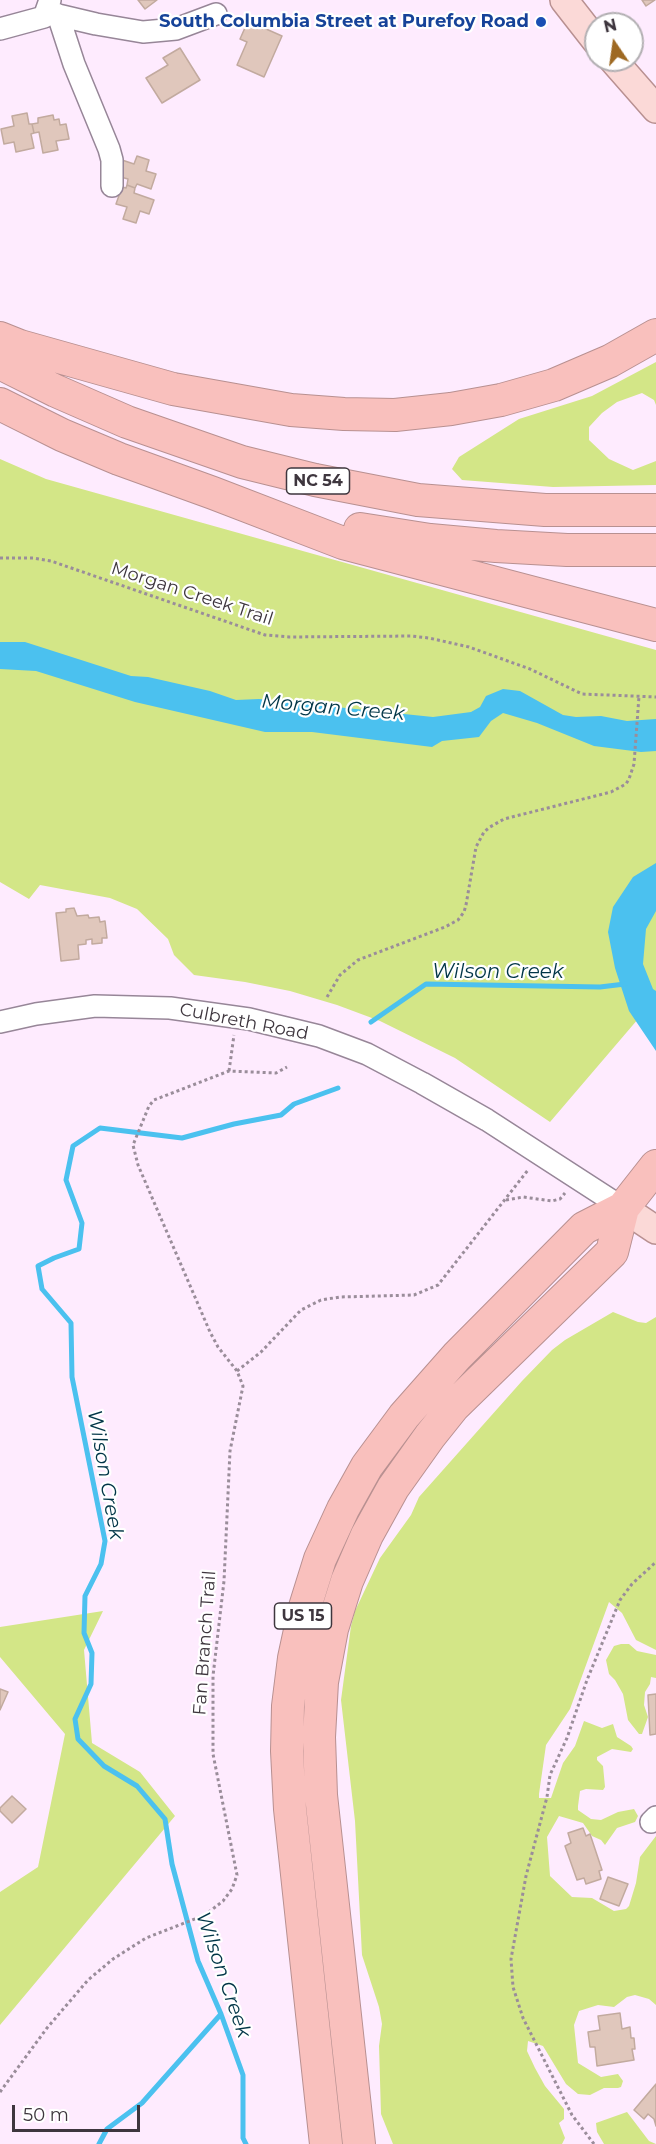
<!DOCTYPE html>
<style>
body{margin:0}
#map{position:relative;width:656px;height:2144px;overflow:hidden;background:#feebfe;font-family:Montserrat,sans-serif}
canvas{display:block}
.north{position:absolute;left:584px;top:12px;width:60px;height:60px;box-sizing:border-box;background:#fff;border:2px solid #b2afb2;border-radius:50%;rotate:347deg;font-size:16px;font-weight:700;line-height:24px;text-align:center;color:#3e363e}
.north::after{content:'';display:block;margin:auto;width:21px;height:27px;background:#9e6922;clip-path:polygon(50% 0,100% 100%,50% 72%,0 100%)}
.scale{position:absolute;left:12px;top:2105px;width:128px;height:27px;box-sizing:border-box;border:3px solid #3e363e;border-top:0;padding-left:8px;font-size:18px;line-height:21px;white-space:nowrap;color:#3e363e;-webkit-text-stroke:4px #fff;paint-order:stroke}
</style>
<div id="map">
<canvas width="656" height="2144"></canvas>
<div class="north">N</div>
<div class="scale">50 m</div>
</div>
<script>
const c = document.querySelector('canvas').getContext('2d');
c.lineJoin = 'round';
function fill(path, color) {
  c.fillStyle = color;
  c.fill(path, 'evenodd');
}
function poly(rows) {
  const path = new Path2D();
  for (const r of rows) {
    path.moveTo(r[0], r[1]);
    for (let i = 2; i < r.length; i += 2) path.lineTo(r[i], r[i + 1]);
  }
  return path;
}
function strokePath(path, color, width, dash) {
  c.strokeStyle = color;
  c.lineWidth = width;
  c.lineCap = dash ? 'butt' : 'round';
  c.setLineDash(dash || []);
  c.stroke(path);
}
function label(font, color, halo, rows, align = 'center') {
  c.font = font + ' Montserrat,sans-serif';
  c.lineWidth = 4.5;
  c.setLineDash([]);
  c.textBaseline = 'middle';
  c.strokeStyle = halo;
  c.fillStyle = color;
  for (const [text, x, y, turn = 0] of rows) {
    c.save();
    c.translate(x, y);
    c.rotate((+turn || 0) * Math.PI / 180);
    c.textAlign = isNaN(turn) ? turn : align;
    if (halo) c.strokeText(text, 0, 0);
    c.fillText(text, 0, 0);
    c.restore();
  }
}
fill(poly([
 [656,362,656,405,654,400,642,393,617,402,602,413,589,427,589,440,609,459,633,470,656,461,656,485,553,487,462,480,452,469,459,457,519,419,592,396],
 [0,459,46,479,656,650,656,998,550,1122,455,1058,380,1021,337,1005,290,991,245,982,194,975,174,955,168,939,137,909,110,898,40,885,29,899,0,882],
 [613,1312,638,1322,646,1323,656,1317,656,1650,636,1640,622,1613,609,1602,570,1709,546,1745,539,1794,539,1798,551,1798,563,1763,575,1746,584,1721,602,1728,613,1724,617,1737,631,1746,633,1749,631,1752,612,1749,597,1757,597,1760,603,1766,605,1787,603,1790,586,1789,580,1791,578,1806,578,1810,591,1819,601,1820,618,1812,634,1809,638,1816,635,1822,617,1828,605,1845,601,1840,592,1836,583,1823,559,1816,547,1837,550,1876,572,1897,592,1898,614,1911,626,1909,629,1906,636,1883,640,1857,656,1836,656,2005,649,1999,635,1995,627,1997,614,2007,598,2005,579,2011,574,2025,578,2063,601,2077,618,2074,623,2081,621,2087,618,2088,604,2088,590,2095,578,2094,566,2084,543,2046,528,2041,527,2051,535,2068,545,2086,564,2109,564,2119,559,2123,565,2138,562,2144,393,2144,381,2114,379,2046,382,2024,379,2007,362,1955,355,1821,341,1700,351,1626,355,1611,380,1558,411,1515,419,1497,522,1381,552,1350,565,1340],
 [103,1611,84,1650,92,1743,140,1772,175,1816,0,2025,0,1892,38,1867,65,1734,0,1657,0,1627],
 [621,1644,629,1644,637,1651,656,1655,656,1678,651,1677,650,1684,645,1692,644,1705,648,1717,642,1734,639,1734,628,1720,623,1694,615,1680,609,1674,606,1660,614,1646],
 [627,2112,649,2141,656,2144,604,2144,597,2132,596,2123]
]), '#d3e687');
fill(poly([
 [0,642,25,642,131,676,148,677,210,691,236,700,259,699,433,717,471,712,480,707,486,696,503,689,520,691,563,715,576,717,601,716,627,721,656,719,656,751,641,752,594,746,537,723,503,713,491,721,479,737,442,741,432,747,312,732,265,732,135,702,36,671,0,669],
 [656,863,656,911,646,929,643,964,653,989,656,991,656,1051,629,1011,615,968,608,932,613,907,633,877]
]), '#4bc1ef');
strokePath(poly([
 [371,1022,426,984,600,987,625,984],
 [99,2144,107,2129,142,2103,221,2014],
 [246,2144,243,2138,243,2075,221,2014,198,1961,172,1864,165,1819,137,1786,104,1766,78,1739,75,1719,91,1684,92,1653,84,1633,85,1596,101,1564,105,1541,72,1377,71,1323,42,1289,38,1266,54,1258,79,1249,82,1223,66,1180,73,1146,100,1128,182,1138,234,1124,281,1115,294,1104,338,1088]
]), '#4bc1ef', 5);
const building = poly([
 [138,0,157,0,145,9,138,0],
 [642,0,655,0,646,6,642,0],
 [248,21,282,36,264,77,237,65,247,42,240,39,248,21],
 [180,48,200,80,162,103,146,78,168,65,163,58,180,48],
 [27,113,29,124,32,124,34,133,31,134,34,148,16,152,14,142,4,144,1,129,14,126,12,116,27,113],
 [53,115,54,120,59,119,60,125,66,124,69,139,56,141,58,150,43,153,39,132,34,133,32,124,38,123,38,118,53,115],
 [137,156,149,160,146,171,156,174,151,189,137,184,135,188,127,185,128,179,117,176,122,160,134,164,137,156],
 [127,185,135,188,134,193,154,200,149,214,140,211,136,223,123,219,127,207,116,204,122,187,126,188,127,185],
 [74,908,77,916,88,915,89,918,99,917,100,922,105,921,107,938,102,938,102,943,92,944,92,939,86,940,86,944,78,945,79,959,61,961,56,913,66,912,66,909,74,908],
 [0,1689,8,1692,0,1710,0,1689],
 [656,1694,656,1734,650,1735,648,1695,656,1694],
 [12,1796,26,1809,12,1823,0,1811,0,1808,12,1796],
 [583,1828,586,1836,590,1834,602,1870,599,1871,601,1879,586,1884,584,1878,577,1880,565,1846,571,1843,568,1833,583,1828],
 [608,1877,628,1884,619,1906,600,1899,608,1877],
 [620,2013,622,2029,630,2027,631,2038,634,2038,635,2049,632,2049,634,2060,597,2066,595,2047,590,2047,588,2032,600,2030,598,2016,620,2013],
 [656,2084,656,2126,654,2119,648,2114,644,2119,634,2110,656,2084]
]);
fill(building, '#e0c7bc');
strokePath(building, '#c2aa9f', 1.5);
const minor = poly([
 [48,10,58,15,96,24,143,32,176,29,216,14],
 [58,15,74,64,109,149,112,160,112,186],
 [0,29,44,17,50,0],
 [0,1022,36,1014,95,1006,170,1008,249,1019,319,1036,367,1054,422,1083,487,1120,623,1208],
 [651,1822,656,1817]
]);
const major = poly([
 [564,0,596,41],
 [613,60,656,109],
 [623,1208,656,1230]
]);
const highway = poly([
 [0,338,20,346,173,389,291,410,344,414,395,415,451,409,501,400,554,385,610,361,656,335],
 [0,363,56,391,127,422,242,462,315,480,418,500,545,510,656,510],
 [0,404,62,435,119,459,213,493,343,543,656,625],
 [360,529,430,540,496,546,567,550,656,550],
 [326,2144,290,1809,287,1751,288,1706,294,1658,305,1607,320,1559,343,1509,367,1466,404,1416,457,1356,584,1228,623,1208],
 [359,2144,321,1795,319,1737,322,1682,332,1629,347,1581,367,1535,393,1488,430,1436,454,1406,612,1252,623,1208,656,1166]
]);
strokePath(minor, '#978698', 24);
strokePath(major, '#b89091', 30);
strokePath(highway, '#b89091', 34);
strokePath(poly([
 [0,558,33,558,51,561,265,635,289,637,411,636,429,638,469,647,530,669,582,694,656,697],
 [327,997,340,975,358,960,445,927,458,920,464,912,466,905,476,847,484,832,490,827,504,819,611,792,626,784,629,779,634,764,639,696],
 [229,1071,234,1035],
 [506,1200,523,1197,552,1201,560,1199,565,1193],
 [237,1371,261,1352,301,1310,321,1300,340,1297,414,1295,438,1285,528,1170],
 [0,2092,47,2028,88,1980,113,1959,146,1938,205,1915,223,1901,232,1889,237,1875,213,1754,213,1676,224,1581,230,1451,243,1386,237,1371,218,1347,210,1332,138,1165,133,1145,149,1106,154,1100,229,1071,276,1073,287,1067],
 [594,2144,572,2115,523,2018,513,1987,511,1959,526,1876,547,1797,550,1775,567,1738,587,1680,620,1600,632,1584,656,1562]
]), '#9a8d9a', 3, [3, 3]);
strokePath(minor, '#fff', 21);
strokePath(major, '#fbd9d7', 27);
strokePath(highway, '#f9c0bd', 32);
for (const [x, y, r, color] of [
 [541,22,6,"#1a4fb4"]
]) {
  const dot = new Path2D();
  dot.arc(x, y, r, 0, 2 * Math.PI);
  c.fillStyle = color;
  c.fill(dot);
  strokePath(dot, '#fff', 2);
}
for (const [x, y, w] of [
 [318,481,63],
 [303,1616,57]
]) {
  const box = new Path2D();
  box.roundRect(x - w / 2, y - 13, w, 26, 4.5);
  c.fillStyle = '#fff';
  c.fill(box);
  strokePath(box, '#3e363e', 1.5);
}
label('bold 16px', '#3e363e', null, [
 ["NC 54",318,481],
 ["US 15",303,1616]
]);
label('bold 18px', '#164399', '#fff', [
 ["South Columbia Street at Purefoy Road",529,22]
], 'right');
label('18px', '#3e363e', '#fff', [
 ["Morgan Creek Trail",192,594,18],
 ["Culbreth Road",244,1022,11],
 ["Fan Branch Trail",205,1643,-86]
]);
label('italic 20px', '#003547', '#fff', [
 ["Morgan Creek",333,708,5],
 ["Wilson Creek",498,972],
 ["Wilson Creek",105,1475,80],
 ["Wilson Creek",223,1975,71]
]);
</script>
